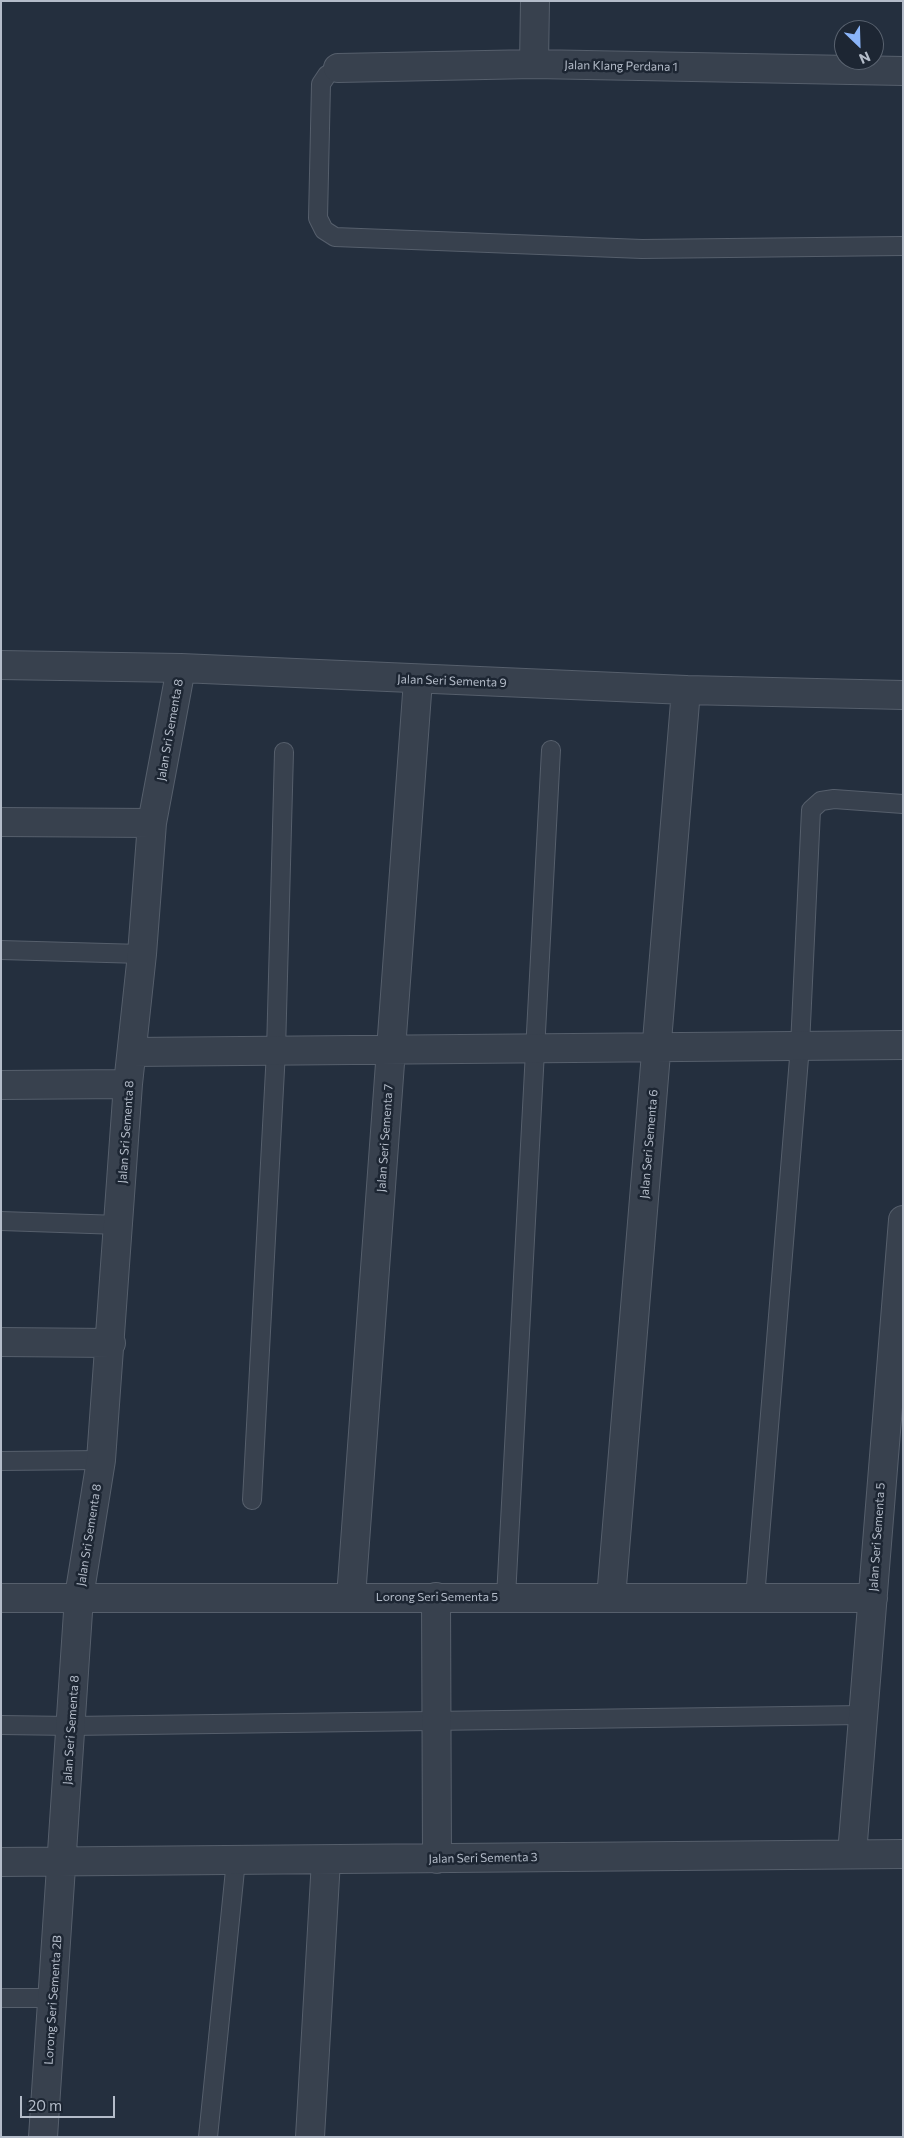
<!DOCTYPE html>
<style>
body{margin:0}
#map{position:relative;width:904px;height:2138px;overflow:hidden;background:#242f3e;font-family:Commissioner,sans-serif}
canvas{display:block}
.frame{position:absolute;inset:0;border:2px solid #b4bcc9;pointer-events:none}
.north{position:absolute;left:834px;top:20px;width:50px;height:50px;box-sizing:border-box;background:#1d2633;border:1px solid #59626f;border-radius:50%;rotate:156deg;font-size:14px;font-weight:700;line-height:20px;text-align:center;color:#b4bcc9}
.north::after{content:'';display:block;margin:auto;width:18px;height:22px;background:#8ab4f8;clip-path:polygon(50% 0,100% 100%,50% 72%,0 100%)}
.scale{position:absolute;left:20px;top:2096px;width:95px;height:22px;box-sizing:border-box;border:2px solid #b4bcc9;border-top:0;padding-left:6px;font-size:15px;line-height:18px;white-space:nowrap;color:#b4bcc9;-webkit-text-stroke:4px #1d2633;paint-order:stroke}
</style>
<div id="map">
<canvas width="904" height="2138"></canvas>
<div class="frame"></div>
<div class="north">N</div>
<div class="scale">20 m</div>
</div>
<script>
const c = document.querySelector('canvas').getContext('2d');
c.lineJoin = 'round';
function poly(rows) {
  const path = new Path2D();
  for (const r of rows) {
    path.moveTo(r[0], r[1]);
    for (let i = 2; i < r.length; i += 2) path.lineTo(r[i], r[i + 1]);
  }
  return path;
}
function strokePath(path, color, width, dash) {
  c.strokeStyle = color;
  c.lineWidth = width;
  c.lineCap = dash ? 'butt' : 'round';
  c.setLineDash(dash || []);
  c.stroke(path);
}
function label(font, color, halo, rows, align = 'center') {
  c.font = font + ' Commissioner,sans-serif';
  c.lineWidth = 5;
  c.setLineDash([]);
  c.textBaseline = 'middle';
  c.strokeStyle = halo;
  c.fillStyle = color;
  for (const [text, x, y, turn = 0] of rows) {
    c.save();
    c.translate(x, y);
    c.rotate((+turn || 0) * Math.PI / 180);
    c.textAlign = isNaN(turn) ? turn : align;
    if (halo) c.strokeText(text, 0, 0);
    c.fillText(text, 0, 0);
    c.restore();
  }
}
const service = poly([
 [338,68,327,75,321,84,318,218,324,230,335,237,642,249,903,246],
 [1,950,142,954],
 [1,1221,120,1225],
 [1,1461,101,1460],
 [252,1500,276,1051,284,752],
 [506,1597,551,750],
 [755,1598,800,1046,811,810,821,801,834,799,903,804],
 [1,1725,71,1726,863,1715],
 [1,1998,53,1998],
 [208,2137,236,1860]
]);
const minor = poly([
 [534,64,535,1],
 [338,68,534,64,903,71],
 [1,665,181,668,686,690,903,695],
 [1,822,152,823],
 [132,1052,903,1045],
 [1,1085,128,1084],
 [1,1342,111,1343],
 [351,1597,418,680],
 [436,1597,437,1859],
 [1,1598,873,1598],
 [611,1598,686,690],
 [852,1854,903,1220],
 [1,1862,903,1854],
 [43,2137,79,1597,101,1460,128,1084,142,954,152,823,181,668],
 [310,2137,326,1860]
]);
strokePath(service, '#565f6c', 20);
strokePath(minor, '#565f6c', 30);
strokePath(service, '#38414e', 18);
strokePath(minor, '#38414e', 28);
label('12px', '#b4bcc9', '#1d2633', [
 ["Jalan Klang Perdana 1",621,66,1],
 ["Jalan Seri Sementa 9",452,681,2],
 ["Jalan Sri Sementa 8",170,730,-80],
 ["Jalan Sri Sementa 8",126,1132,-86],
 ["Jalan Seri Sementa 7",385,1138,-86],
 ["Jalan Seri Sementa 6",649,1144,-85],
 ["Jalan Sri Sementa 8",89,1535,-81],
 ["Jalan Seri Sementa 5",877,1537,-86],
 ["Lorong Seri Sementa 5",437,1597],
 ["Jalan Seri Sementa 8",71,1730,-86],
 ["Jalan Seri Sementa 3",483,1858,-1],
 ["Lorong Seri Sementa 2B",53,2000,-86]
]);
</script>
